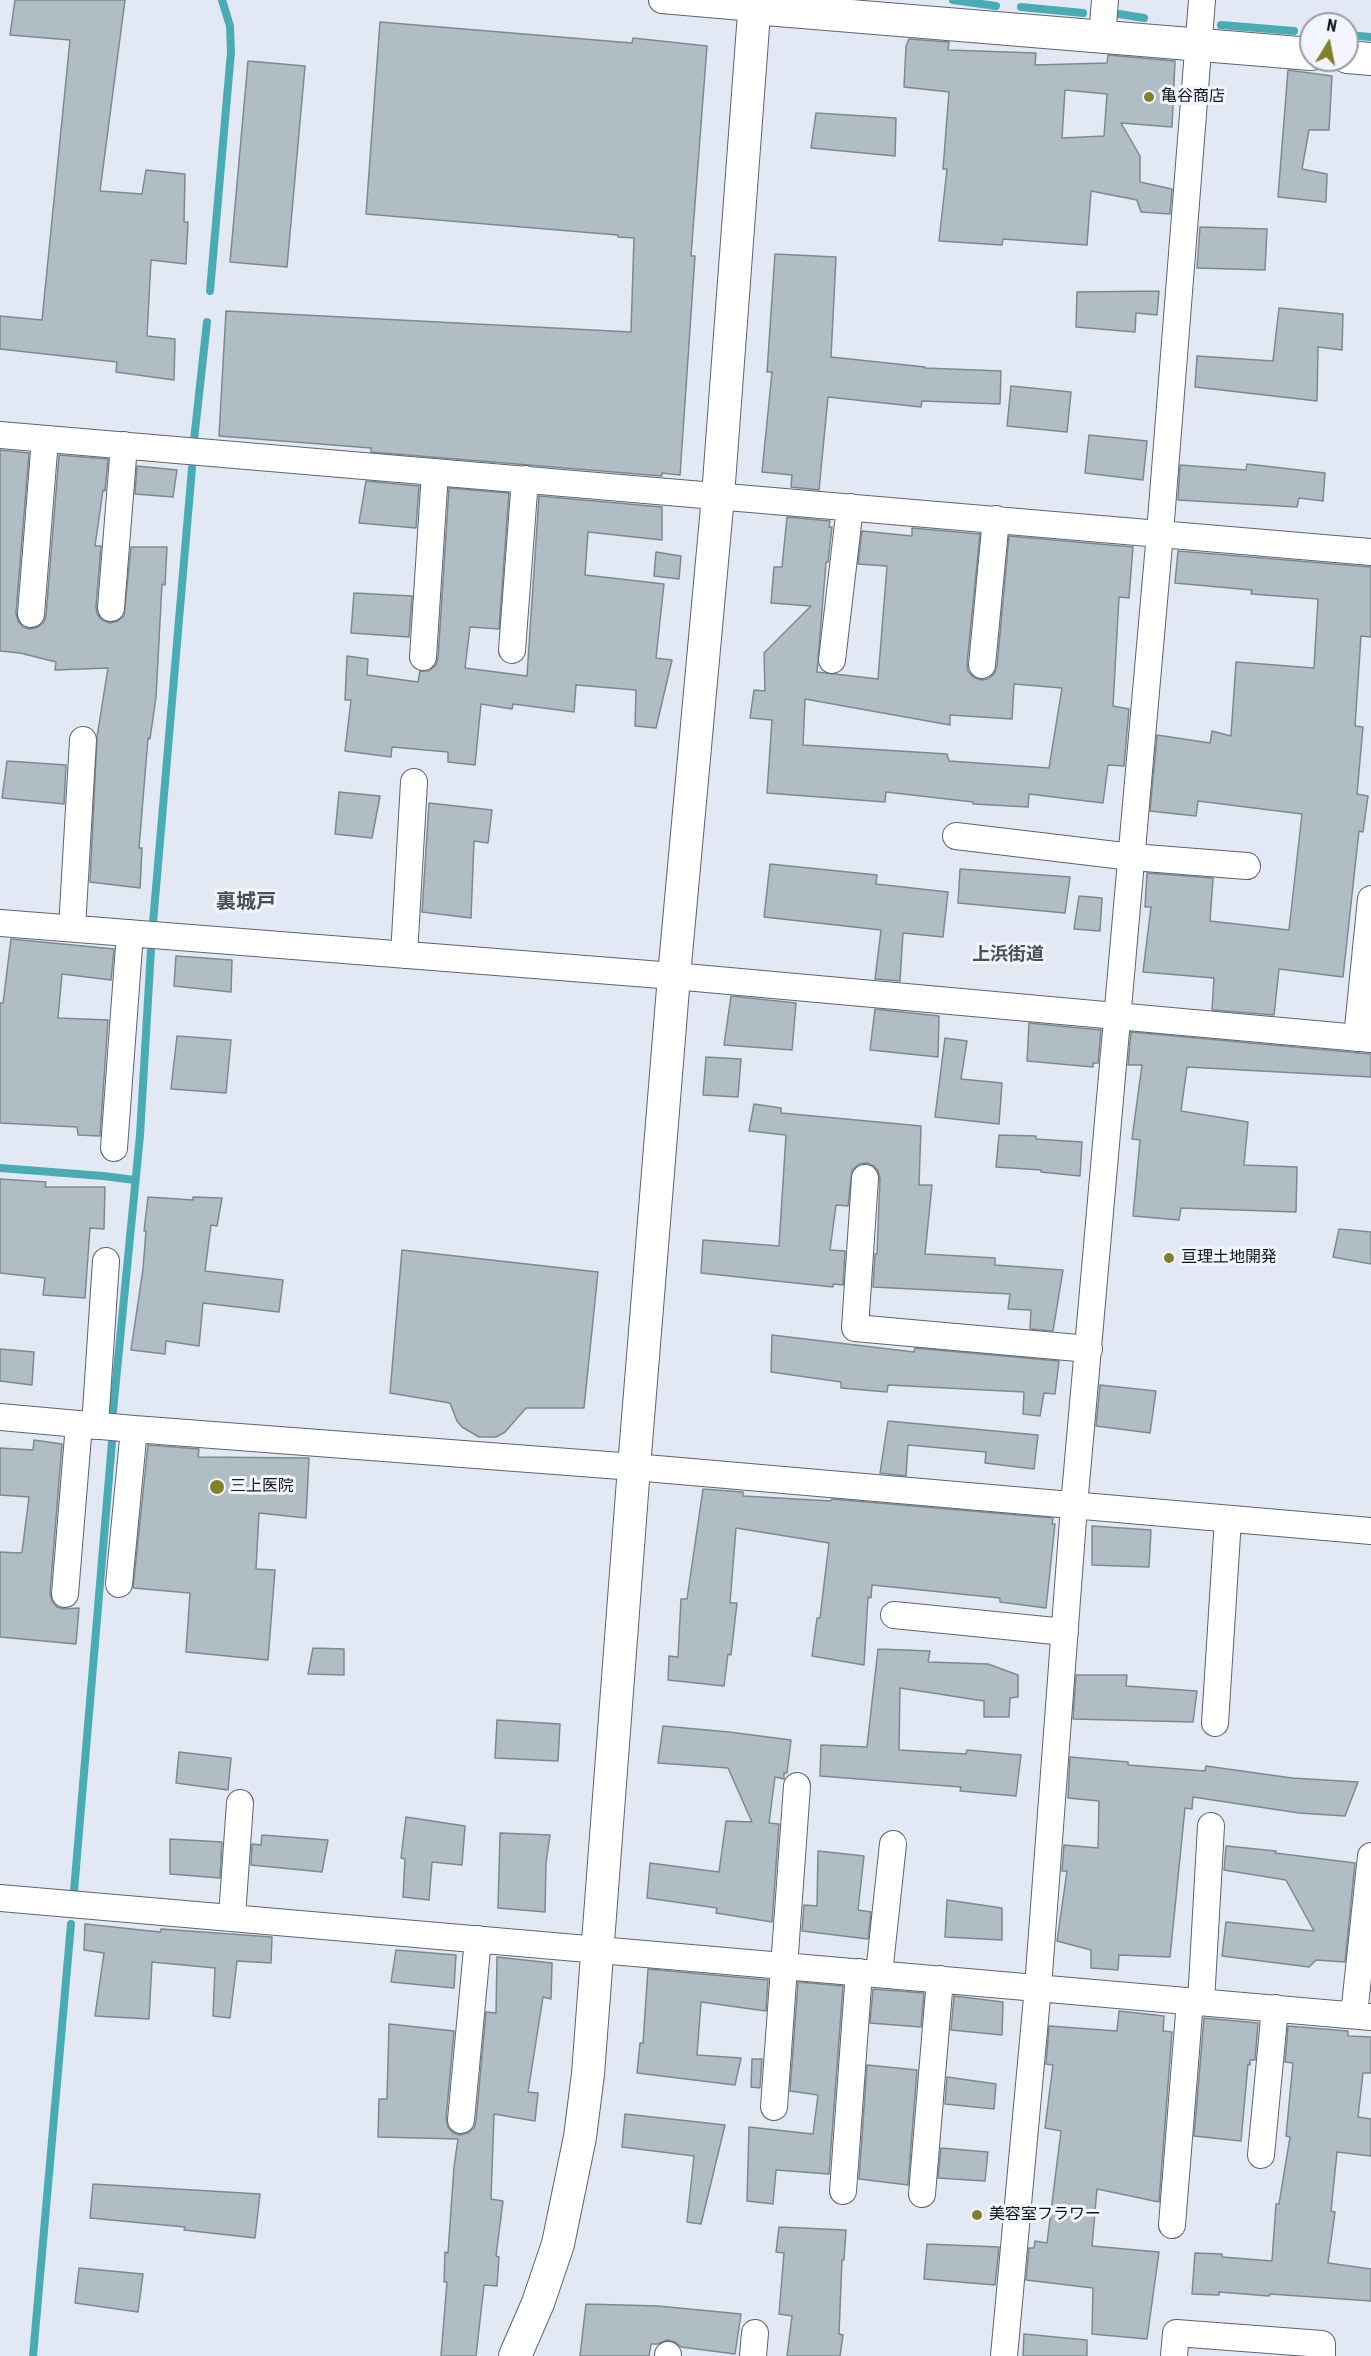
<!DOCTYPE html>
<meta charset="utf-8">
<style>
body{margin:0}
#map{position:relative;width:1371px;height:2356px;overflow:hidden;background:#e3e8f5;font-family:"Roboto Condensed",sans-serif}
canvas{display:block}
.north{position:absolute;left:1299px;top:12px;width:60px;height:60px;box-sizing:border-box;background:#f2f5fd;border:2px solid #999ba2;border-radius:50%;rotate:10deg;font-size:16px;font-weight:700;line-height:24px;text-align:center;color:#13151a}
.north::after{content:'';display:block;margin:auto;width:21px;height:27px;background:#828028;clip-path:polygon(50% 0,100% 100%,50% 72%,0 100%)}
</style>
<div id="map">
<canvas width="1371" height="2356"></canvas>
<div class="north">N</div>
</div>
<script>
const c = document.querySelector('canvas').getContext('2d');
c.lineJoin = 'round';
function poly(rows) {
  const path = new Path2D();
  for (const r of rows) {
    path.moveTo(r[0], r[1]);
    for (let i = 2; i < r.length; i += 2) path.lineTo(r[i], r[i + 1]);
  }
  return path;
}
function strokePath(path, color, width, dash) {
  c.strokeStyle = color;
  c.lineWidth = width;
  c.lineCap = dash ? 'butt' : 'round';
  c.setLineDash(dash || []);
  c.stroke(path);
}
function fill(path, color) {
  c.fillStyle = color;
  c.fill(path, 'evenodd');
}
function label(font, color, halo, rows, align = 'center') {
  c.font = font + ' "Roboto Condensed","Noto Sans JP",sans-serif';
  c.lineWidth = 6;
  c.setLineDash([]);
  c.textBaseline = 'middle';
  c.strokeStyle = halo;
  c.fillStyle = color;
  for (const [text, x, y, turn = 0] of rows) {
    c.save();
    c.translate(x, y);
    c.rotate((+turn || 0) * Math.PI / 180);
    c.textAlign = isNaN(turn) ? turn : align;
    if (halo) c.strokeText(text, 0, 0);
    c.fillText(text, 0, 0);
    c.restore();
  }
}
strokePath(poly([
 [953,0,996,6],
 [1021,7,1083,13],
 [1119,14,1144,18],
 [1221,25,1294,31],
 [1347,35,1371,37],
 [210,291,231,52,230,26,222,0],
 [194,440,207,322],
 [153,923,192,468],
 [0,1168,103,1176,135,1180],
 [113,1411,140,1135,151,949],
 [74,1891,112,1442],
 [33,2356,71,1924]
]), '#49abb4', 8);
const building = poly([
 [15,0,125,0,100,191,142,194,146,170,185,174,184,222,188,222,186,264,151,260,147,336,175,339,174,380,116,372,117,362,0,349,0,316,42,320,70,40,10,35,15,0],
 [380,22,632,43,633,38,707,46,691,256,695,256,680,475,662,473,662,476,371,452,371,448,219,436,226,311,631,332,634,238,618,237,618,235,366,214,380,22],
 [909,39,949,42,948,50,1036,53,1035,65,1107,63,1108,55,1175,61,1172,127,1121,123,1140,156,1140,182,1172,189,1170,214,1141,212,1137,200,1091,191,1087,245,1003,239,1002,245,939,241,947,169,943,169,949,92,904,87,906,46,909,39],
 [1065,90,1107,94,1104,136,1062,138,1065,90],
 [248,61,305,66,287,267,230,262,248,61],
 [1288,70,1332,76,1329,130,1309,130,1302,169,1327,174,1326,202,1278,197,1288,70],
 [816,113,896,118,895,156,811,148,816,113],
 [1200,227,1267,229,1265,270,1197,268,1200,227],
 [775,254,836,257,831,357,925,367,925,368,1001,371,1000,404,922,401,921,407,828,397,819,490,791,487,792,475,762,472,772,372,767,372,775,254],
 [1159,291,1157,315,1136,313,1135,332,1076,327,1077,292,1159,291],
 [1279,308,1343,314,1342,350,1318,347,1317,401,1195,387,1197,356,1273,361,1279,308],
 [1011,386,1071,392,1067,432,1007,426,1011,386],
 [1089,435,1147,441,1143,480,1085,473,1089,435],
 [0,450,29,453,16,613,18,621,23,627,30,629,38,627,44,622,46,615,59,455,108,459,105,491,103,490,95,546,101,546,96,607,97,614,102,620,110,623,118,621,124,616,131,547,167,547,165,585,162,584,156,697,150,739,148,738,139,848,142,848,140,888,90,882,97,737,108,668,55,670,56,662,20,653,0,651,0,450],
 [1247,464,1325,473,1323,501,1299,498,1297,507,1178,500,1180,465,1246,470,1247,464],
 [137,466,177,470,173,497,135,494,137,466],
 [366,481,419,486,416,528,359,523,366,481],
 [449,488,509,493,499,629,470,627,465,668,527,676,539,496,662,507,662,540,588,532,585,575,664,584,656,658,672,660,656,728,635,726,636,690,576,685,574,712,513,704,512,709,481,704,475,765,448,762,448,752,392,747,391,757,345,751,351,700,345,700,347,656,368,659,367,675,418,682,420,671,429,671,436,665,438,658,449,488],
 [787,517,830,521,829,527,832,527,828,562,826,562,817,672,878,679,887,566,858,564,862,531,912,536,912,528,980,534,967,664,968,671,973,677,981,680,988,679,994,674,997,666,1009,536,1133,547,1129,598,1119,597,1113,706,1129,709,1124,766,1108,765,1103,803,1029,794,1028,807,973,804,973,802,886,792,885,802,767,793,772,720,750,718,754,690,765,691,764,653,811,606,771,603,774,567,782,567,787,517],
 [1014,684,1062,688,1049,768,949,761,947,754,803,745,805,699,950,725,950,715,1012,719,1014,684],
 [1178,551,1371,567,1371,637,1361,636,1355,726,1363,727,1357,794,1368,796,1363,832,1359,831,1343,977,1279,969,1274,1015,1212,1010,1214,978,1143,972,1151,907,1145,907,1147,873,1213,878,1210,921,1289,930,1302,814,1198,801,1196,816,1150,811,1157,735,1210,743,1212,731,1231,736,1236,662,1314,668,1318,599,1251,594,1252,590,1175,583,1178,551],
 [656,552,681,556,679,579,654,576,656,552],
 [354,593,412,596,409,637,351,633,354,593],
 [7,761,66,765,64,804,2,798,7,761],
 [339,792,380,796,372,838,335,834,339,792],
 [429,803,492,810,488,843,474,841,471,918,422,912,429,803],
 [770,864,877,875,876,884,948,892,943,937,903,933,900,981,875,979,881,930,764,917,770,864],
 [960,869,1070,877,1065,913,958,903,960,869],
 [1079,896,1102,898,1100,931,1074,929,1079,896],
 [11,939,114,949,111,980,62,974,58,1018,108,1020,100,1136,78,1135,77,1127,0,1123,0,1003,3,1003,11,939],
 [176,956,232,960,231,992,174,986,176,956],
 [731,996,796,1003,792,1050,724,1045,731,996],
 [875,1009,939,1016,938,1057,870,1050,875,1009],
 [1029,1023,1101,1030,1098,1063,1093,1063,1093,1067,1027,1061,1029,1023],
 [1131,1032,1371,1054,1371,1077,1187,1067,1181,1111,1248,1122,1244,1165,1297,1167,1296,1212,1181,1208,1179,1220,1133,1216,1140,1140,1132,1139,1142,1065,1128,1065,1131,1032],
 [177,1036,231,1040,226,1093,171,1089,177,1036],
 [945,1038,967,1041,961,1079,1002,1083,999,1124,935,1117,945,1038],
 [706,1057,741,1059,738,1097,703,1095,706,1057],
 [754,1104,781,1108,781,1113,921,1126,919,1185,932,1185,925,1254,995,1258,995,1265,1063,1270,1053,1331,1030,1329,1031,1310,1008,1309,1010,1294,873,1287,875,1254,877,1254,880,1179,878,1171,874,1166,867,1163,859,1164,852,1170,848,1206,836,1205,830,1250,845,1251,843,1285,833,1284,833,1287,701,1273,703,1240,779,1246,786,1135,749,1131,754,1104],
 [999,1135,1036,1136,1036,1139,1082,1142,1080,1176,1041,1172,1041,1170,996,1167,999,1135],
 [0,1179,46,1182,45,1187,105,1187,104,1229,90,1228,85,1298,43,1295,45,1278,0,1273,0,1179],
 [148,1197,193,1200,193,1197,222,1198,217,1226,211,1225,205,1271,283,1280,279,1312,203,1303,199,1346,166,1341,165,1354,131,1350,143,1269,146,1231,144,1231,148,1197],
 [1339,1229,1371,1232,1371,1264,1333,1257,1339,1229],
 [402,1250,598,1272,584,1408,526,1408,505,1432,496,1437,479,1437,462,1427,457,1421,450,1403,390,1393,402,1250],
 [772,1335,914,1352,915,1348,1059,1361,1055,1394,1044,1393,1040,1416,1023,1414,1024,1392,888,1385,887,1392,841,1388,841,1382,771,1372,772,1335],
 [0,1349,34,1352,32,1385,0,1381,0,1349],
 [1100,1385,1156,1391,1150,1433,1096,1426,1100,1385],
 [888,1421,1038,1435,1034,1469,985,1463,986,1452,908,1445,906,1476,880,1473,888,1421],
 [34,1440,62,1444,50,1593,52,1601,57,1607,64,1609,79,1608,76,1644,0,1637,0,1552,20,1553,22,1552,29,1497,0,1495,0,1448,33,1450,34,1440],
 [148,1445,199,1449,198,1457,309,1458,306,1518,259,1513,256,1569,275,1570,268,1660,186,1652,190,1593,133,1588,148,1445],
 [703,1489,743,1492,743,1496,831,1501,832,1499,1053,1518,1052,1524,1055,1524,1046,1608,1000,1602,1000,1598,872,1585,871,1598,868,1597,864,1665,812,1656,817,1618,820,1618,829,1543,736,1528,730,1603,737,1603,731,1655,728,1654,724,1686,668,1680,669,1656,678,1657,681,1599,687,1599,703,1489],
 [1092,1526,1151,1530,1149,1567,1092,1565,1092,1526],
 [313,1648,344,1649,344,1675,308,1674,313,1648],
 [878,1649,930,1651,928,1662,988,1664,1018,1675,1018,1697,1010,1698,1009,1717,984,1717,984,1701,900,1688,899,1750,966,1754,967,1750,1021,1755,1016,1796,960,1791,961,1787,820,1776,821,1745,867,1747,878,1649],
 [1076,1675,1127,1675,1126,1686,1197,1691,1193,1722,1073,1719,1076,1675],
 [497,1720,560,1724,558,1761,495,1758,497,1720],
 [663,1726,729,1732,791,1740,787,1773,784,1773,784,1779,775,1777,769,1823,779,1824,772,1922,716,1913,717,1908,647,1898,650,1863,719,1872,726,1821,752,1822,728,1768,658,1763,663,1726],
 [179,1752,231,1758,228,1790,176,1783,179,1752],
 [1070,1757,1128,1762,1128,1765,1205,1771,1206,1766,1292,1778,1358,1782,1345,1816,1299,1813,1193,1797,1192,1809,1185,1808,1170,1957,1119,1955,1118,1970,1091,1968,1091,1950,1057,1941,1067,1871,1062,1871,1064,1845,1098,1848,1099,1801,1068,1798,1070,1757],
 [406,1817,465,1826,462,1865,432,1862,429,1900,403,1897,405,1859,401,1858,406,1817],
 [500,1833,550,1835,546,1863,545,1912,498,1908,500,1833],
 [262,1835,328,1840,322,1872,251,1865,252,1844,261,1845,262,1835],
 [170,1839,222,1842,220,1878,170,1874,170,1839],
 [1226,1846,1276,1851,1275,1853,1355,1863,1345,1962,1316,1960,1309,1967,1222,1956,1226,1922,1314,1931,1286,1880,1224,1870,1226,1846],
 [818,1851,864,1856,858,1910,871,1912,868,1939,802,1931,804,1905,817,1906,818,1851],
 [947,1900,1002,1908,1002,1940,945,1937,947,1900],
 [85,1924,160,1932,161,1929,272,1937,271,1963,237,1961,230,2018,213,2016,215,1968,152,1962,149,2019,95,2016,104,1953,84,1950,85,1924],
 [396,1950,456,1955,454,1988,391,1982,396,1950],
 [497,1957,552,1963,551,1999,543,1997,528,2092,538,2093,535,2121,494,2114,491,2199,503,2201,496,2256,499,2257,497,2286,484,2285,476,2356,441,2356,447,2282,444,2282,445,2252,448,2253,454,2167,458,2139,378,2137,379,2099,387,2099,389,2024,454,2031,446,2119,448,2127,453,2133,460,2135,468,2133,474,2128,476,2121,486,2012,496,2013,497,1957],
 [648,1969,768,1980,766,2011,701,2002,697,2055,741,2058,735,2085,637,2073,640,2043,643,2043,648,1969],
 [798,1982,843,1986,829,2174,776,2170,773,2204,747,2201,749,2127,813,2134,818,2095,790,2091,798,1982],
 [873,1989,924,1993,921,2027,870,2023,873,1989],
 [954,1996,1003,2002,1002,2035,951,2030,954,1996],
 [1119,2011,1164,2016,1163,2031,1172,2032,1159,2202,1097,2189,1092,2246,1159,2252,1147,2339,1092,2334,1093,2288,1026,2280,1029,2248,1034,2248,1035,2241,1047,2243,1061,2131,1045,2128,1053,2065,1046,2064,1049,2026,1117,2031,1119,2011],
 [1204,2018,1258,2023,1255,2060,1250,2060,1250,2065,1248,2064,1241,2141,1194,2136,1204,2018],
 [1288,2026,1348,2031,1348,2036,1371,2037,1371,2073,1363,2073,1358,2117,1371,2119,1371,2156,1337,2152,1331,2211,1335,2212,1328,2263,1371,2269,1371,2301,1270,2294,1269,2296,1219,2292,1219,2295,1192,2294,1195,2253,1222,2254,1222,2257,1272,2261,1276,2204,1279,2204,1290,2137,1286,2136,1293,2063,1285,2062,1288,2026],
 [752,2059,762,2059,760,2088,751,2087,752,2059],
 [867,2065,917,2070,908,2185,859,2179,867,2065],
 [947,2077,996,2084,994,2109,945,2104,947,2077],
 [625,2114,725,2125,701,2224,687,2222,694,2156,622,2147,625,2114],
 [941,2148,988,2152,985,2181,938,2178,941,2148],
 [93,2184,260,2194,255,2238,184,2230,185,2227,90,2218,93,2184],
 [779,2227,846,2230,844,2260,842,2260,839,2334,843,2335,840,2356,787,2356,792,2316,779,2314,784,2253,776,2252,779,2227],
 [927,2244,999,2247,995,2285,924,2279,927,2244],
 [79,2268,143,2274,138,2312,75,2303,79,2268],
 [586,2304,658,2306,741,2314,735,2354,681,2347,675,2342,667,2340,658,2344,651,2344,649,2356,580,2356,586,2304],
 [1024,2334,1087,2340,1087,2356,1023,2356,1024,2334]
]);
fill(building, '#b0bdc5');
strokePath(building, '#7d8991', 1.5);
const minor = poly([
 [662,0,754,8],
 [1102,37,1105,0],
 [0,435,1371,552],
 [111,608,124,445],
 [31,614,45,439],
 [512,650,525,479],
 [423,657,435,472],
 [832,660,850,507],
 [982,665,996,519],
 [956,836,1132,857,1247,866],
 [0,923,674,976,1371,1039],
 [72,928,83,740],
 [404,955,414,782],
 [1357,1038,1371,899],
 [114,1148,130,933],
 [865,1178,855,1328,1089,1349],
 [0,1417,134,1429,634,1467,1371,1531],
 [95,1426,106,1261],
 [119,1584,134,1429],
 [65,1594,79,1424],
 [894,1615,1065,1632],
 [1215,1723,1228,1519],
 [0,1898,1371,2017],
 [232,1916,240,1803],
 [879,1974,893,1844],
 [1201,2002,1211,1826],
 [1354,2015,1371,1856],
 [774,2107,797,1786],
 [461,2120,478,1939],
 [1261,2155,1275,2008],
 [843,2191,859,1972],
 [922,2194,940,1979],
 [1172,2225,1190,2001],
 [668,2356,668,2355],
 [753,2356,755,2333],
 [1004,2356,1038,1987,1074,1506,1160,533,1202,0],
 [1174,2356,1176,2333,1322,2344,1322,2356]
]);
const tertiary = poly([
 [754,8,1311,54],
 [1347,57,1371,59],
 [515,2356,538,2303,558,2244,580,2137,588,2074,634,1467,674,976,718,496,755,0]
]);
strokePath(minor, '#5f636f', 28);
strokePath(tertiary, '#5f636f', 34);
strokePath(minor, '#fff', 26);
strokePath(tertiary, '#fff', 32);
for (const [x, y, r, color] of [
 [1149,97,6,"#828028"],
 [1169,1258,6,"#828028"],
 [217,1487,8,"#828028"],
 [977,2215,6,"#828028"]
]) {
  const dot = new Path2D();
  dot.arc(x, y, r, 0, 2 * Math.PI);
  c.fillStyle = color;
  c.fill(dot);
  strokePath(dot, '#f2f5fd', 2);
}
label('16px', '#13151a', '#f2f5fd', [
 ["亀谷商店",1161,97],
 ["亘理土地開発",1181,1258],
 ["三上医院",230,1487],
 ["美容室フラワー",989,2215]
], 'left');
label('bold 18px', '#4a4e59', '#f2f5fd', [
 ["上浜街道",1008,955]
]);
label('bold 20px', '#4a4e59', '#f2f5fd', [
 ["裏城戸",246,903]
]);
</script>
